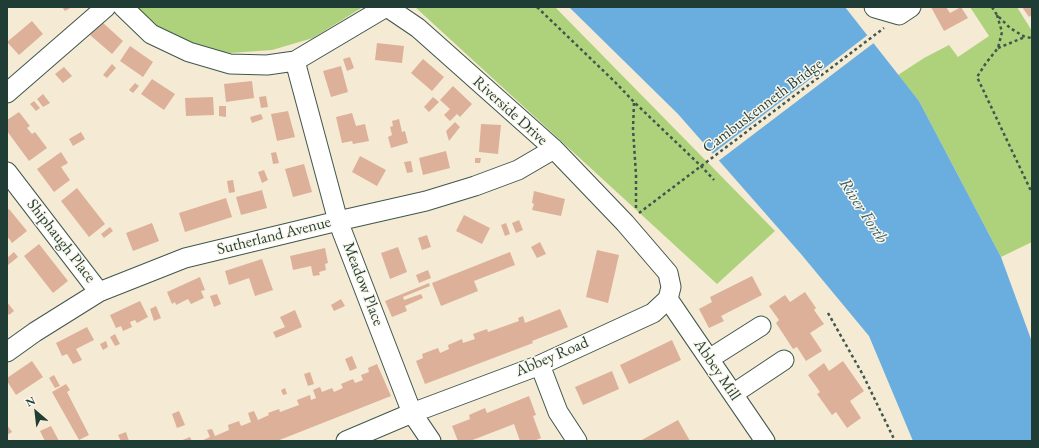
<!DOCTYPE html>
<style>
body{margin:0}
#map{position:relative;width:1039px;height:448px;overflow:hidden;background:#f5ead3;font-family:"EB Garamond",serif}
canvas{display:block}
.frame{position:absolute;inset:0;border:8px solid #1f3d34;pointer-events:none}
.north{position:absolute;left:16px;top:392px;width:40px;height:40px;-webkit-text-stroke:3px #fbf7ec;paint-order:stroke;rotate:332deg;font-size:11px;font-weight:700;line-height:16px;text-align:center;color:#1f3d34}
.north::after{content:'';display:block;margin:auto;width:14px;height:18px;background:#1f3d34;clip-path:polygon(50% 0,100% 100%,50% 72%,0 100%)}
</style>
<div id="map">
<canvas width="1039" height="448"></canvas>
<div class="frame"></div>
<div class="north">N</div>
</div>
<script>
const c = document.querySelector('canvas').getContext('2d');
c.lineJoin = 'round';
function fill(path, color) {
  c.fillStyle = color;
  c.fill(path, 'evenodd');
}
function poly(rows) {
  const path = new Path2D();
  for (const r of rows) {
    path.moveTo(r[0], r[1]);
    for (let i = 2; i < r.length; i += 2) path.lineTo(r[i], r[i + 1]);
  }
  return path;
}
function strokePath(path, color, width, dash) {
  c.strokeStyle = color;
  c.lineWidth = width;
  c.lineCap = dash ? 'butt' : 'round';
  c.setLineDash(dash || []);
  c.stroke(path);
}
function label(font, color, halo, rows, align = 'center') {
  c.font = font + ' "EB Garamond",serif';
  c.lineWidth = 3;
  c.setLineDash([]);
  c.textBaseline = 'middle';
  c.strokeStyle = halo;
  c.fillStyle = color;
  for (const [text, x, y, turn = 0] of rows) {
    c.save();
    c.translate(x, y);
    c.rotate((+turn || 0) * Math.PI / 180);
    c.textAlign = isNaN(turn) ? turn : align;
    if (halo) c.strokeText(text, 0, 0);
    c.fillText(text, 0, 0);
    c.restore();
  }
}
fill(poly([
 [134,7,363,7,313,38,272,50,230,53,190,47,145,19],
 [415,7,555,7,775,231,717,284],
 [970,7,1017,7,1032,31,1032,242,1001,257,919,101,898,75,924,58,949,45,958,57,989,36]
]), '#aed27b');
fill(poly([
 [569,7,845,7,919,101,1001,257,1032,342,1032,441,913,441,869,336,801,254,678,114]
]), '#69aedf');
fill(poly([
 [869,34,875,42,717,162,711,155]
]), '#f5ead3');
fill(poly([
 [62,7,72,7,65,11],
 [931,7,946,7,950,13,961,7,968,18,944,31],
 [1022,7,1032,7,1032,15,1029,17],
 [32,21,43,34,19,55,7,42],
 [102,22,123,41,112,54,90,35],
 [377,43,404,46,402,63,375,60],
 [130,46,153,62,143,77,120,61],
 [350,57,354,68,347,71,343,59],
 [423,59,444,77,432,91,411,73],
 [112,64,116,68,107,78,103,75],
 [341,66,348,92,331,97,323,71],
 [64,67,72,76,63,83,55,74],
 [152,79,175,94,164,110,141,94],
 [252,81,254,98,226,102,224,84],
 [135,83,139,86,133,93,129,90],
 [453,86,472,104,460,117,457,114,450,121,444,115,450,109,440,100],
 [43,94,50,103,43,107,37,99],
 [266,96,268,107,261,108,259,97],
 [213,97,214,115,186,116,185,98],
 [433,97,439,102,429,112,424,107],
 [34,101,40,108,36,111,30,104],
 [219,106,226,106,226,117,219,116],
 [288,111,295,137,277,141,271,114],
 [19,112,30,126,27,128,32,134,35,132,47,148,29,161,7,131,7,120],
 [352,113,356,126,365,124,369,141,353,144,352,141,342,143,336,117],
 [261,114,263,119,252,123,250,117],
 [399,119,402,132,405,131,408,143,391,148,388,137,392,135,390,127,393,126,392,121],
 [455,122,460,127,449,141,446,131],
 [481,124,501,125,498,154,479,152],
 [81,132,85,139,73,146,69,139],
 [446,151,450,168,423,175,419,158],
 [61,152,68,163,61,167,70,180,54,192,37,169],
 [276,152,279,163,273,164,271,153],
 [360,156,386,170,377,186,352,172],
 [475,158,481,158,480,163,475,163],
 [411,161,413,172,407,173,404,162],
 [304,164,312,192,293,197,285,169],
 [264,170,268,180,262,183,258,172],
 [233,180,235,192,229,193,227,181],
 [77,188,105,224,89,237,61,201],
 [262,190,267,208,241,215,236,197],
 [534,191,565,199,561,216,532,210,534,204,532,203],
 [226,198,232,217,185,232,179,213],
 [9,209,27,231,12,243,7,236,7,210],
 [464,215,490,228,482,244,456,231],
 [519,220,523,230,516,233,512,223],
 [152,223,159,241,133,251,126,233],
 [506,223,510,234,505,236,501,225],
 [110,227,113,231,104,238,101,234],
 [427,235,431,247,422,250,418,238],
 [540,242,546,254,537,258,531,247],
 [39,244,68,281,53,293,24,256],
 [398,247,407,272,390,279,381,253],
 [325,248,328,263,325,264,326,270,319,272,320,275,313,276,311,266,293,270,290,256],
 [597,250,619,255,608,303,586,297],
 [14,252,18,257,8,265,7,258],
 [510,252,515,265,474,281,478,291,441,306,432,283],
 [262,259,273,290,255,296,249,278,229,285,225,271],
 [428,270,431,278,419,283,416,275],
 [752,276,762,295,721,316,724,321,709,328,699,309,712,302,710,297],
 [200,277,205,290,201,291,204,298,191,304,188,299,176,305,175,302,172,304,167,292],
 [429,283,430,286,403,297,404,300,421,294,423,298,405,306,407,311,392,317,385,301],
 [805,292,816,308,814,310,824,324,810,333,822,351,806,361,797,347,793,349,776,323,779,320,769,306,785,295,790,302],
 [217,294,221,304,214,307,210,296],
 [341,299,345,306,334,311,331,305],
 [140,301,148,317,137,323,135,320,130,322,132,327,123,331,121,326,116,328,110,315],
 [7,302,14,311,9,315,7,312],
 [156,306,161,318,154,321,150,309],
 [560,309,568,327,532,341,533,343,425,384,416,361,423,358,422,354,438,348,440,353,449,349,448,345,462,339,463,343,475,339,473,334,487,329,488,332,519,321,518,318,523,316,525,323],
 [295,310,302,327,276,338,273,332,285,327,280,317],
 [87,327,94,340,76,349,82,360,73,364,67,354,62,356,56,343],
 [115,334,120,344,115,346,110,337],
 [672,340,681,360,629,384,620,365],
 [106,341,108,347,103,350,100,344],
 [352,356,357,368,350,371,345,359],
 [32,361,43,377,16,395,7,381,7,378],
 [843,361,864,391,850,401,861,418,847,428,836,412,832,415,817,394,820,392,808,375,824,363,829,371],
 [377,364,391,396,277,441,201,441,210,437,207,430,212,429,215,436,229,430,228,425,239,421,241,426,251,422,248,413,254,411,258,420,269,415,268,413,279,409,280,412,299,405,297,400,310,395,311,400,316,398,313,390,320,387,322,392,332,388,334,392,343,388,341,384,353,379,355,383,363,380,361,375,369,372,368,368],
 [612,371,619,389,583,405,575,387],
 [310,372,314,384,308,386,304,374],
 [54,375,60,386,55,388,49,378],
 [66,384,70,390,67,392,89,435,79,440,52,392],
 [285,388,287,394,283,395,281,390],
 [529,396,536,415,533,416,541,438,534,441,520,441,514,424,470,441,458,441,452,426,470,419,469,415,485,408,487,413],
 [179,411,185,425,177,428,172,414],
 [678,420,690,441,640,441],
 [7,425,12,432,7,435],
 [51,426,59,441,45,441,40,431],
 [126,432,129,441,121,441,118,435],
 [190,437,192,441,180,441]
]), '#ddb09a');
const minor = poly([
 [123,7,151,34,189,52,230,64,267,65,295,61,386,7],
 [874,7,875,8,899,15,911,7],
 [295,61,338,221,412,413,431,441],
 [7,93,106,7],
 [7,172,99,292],
 [668,299,765,441],
 [7,352,35,332,99,292,185,258,338,221,426,201,475,186,518,170,554,149],
 [709,359,761,326],
 [540,365,558,412,577,441],
 [733,394,784,360],
 [346,441,412,413,540,365,653,313,668,299,671,287,668,273,625,223,554,149,418,28,387,7]
]);
strokePath(minor, '#3f574c', 21);
strokePath(poly([
 [537,7,615,82,634,102,702,167,714,180],
 [992,7,997,15,1010,28,1025,37,1032,38],
 [997,15,1002,32,998,48,986,63,977,77,1032,193],
 [998,48,1025,37],
 [634,103,633,129,636,175,636,210],
 [639,213,884,28],
 [828,313,863,375,895,441]
]), '#3f574c', 2.5, [3, 3]);
strokePath(minor, '#fff', 19);
label('16px', '#1f3d34', '#fbf7ec', [
 ["Cambuskenneth Bridge",763,106,-37],
 ["Riverside Drive",510,111,42],
 ["Sutherland Avenue",274,236,-14],
 ["Shiphaugh Place",61,241,52],
 ["Meadow Place",363,284,69],
 ["Abbey Road",552,357,-23],
 ["Abbey Mill",717,370,56]
]);
label('italic 17px', '#355f67', '#fbf7ec', [
 ["River Forth",863,211,57]
]);
</script>
